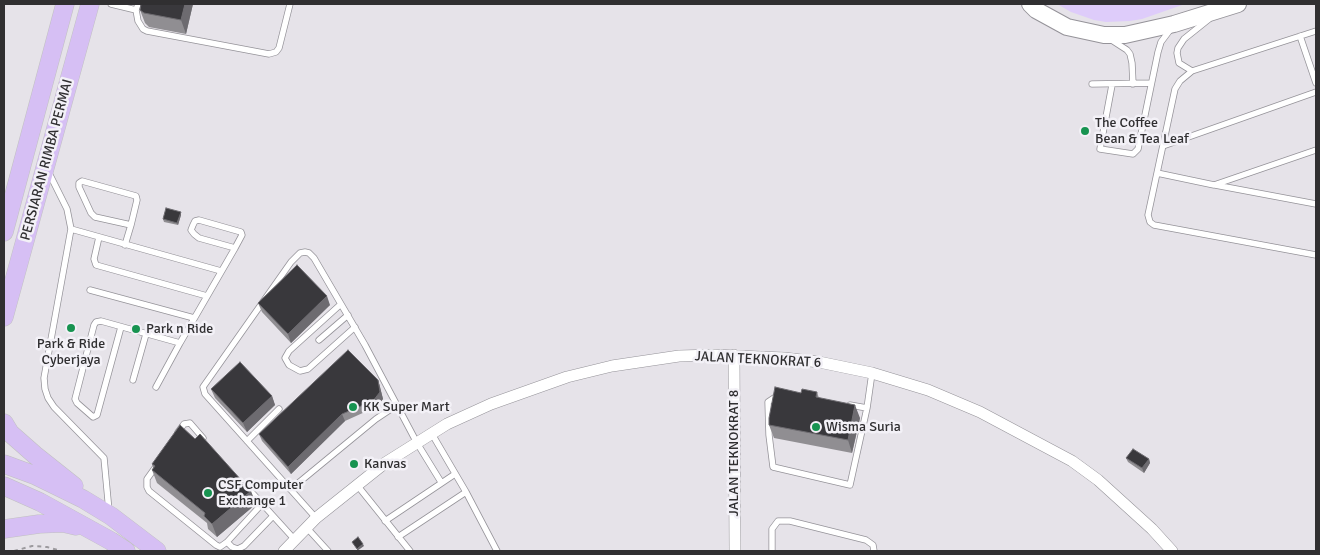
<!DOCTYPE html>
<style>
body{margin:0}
#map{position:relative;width:1320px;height:555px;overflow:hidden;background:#e6e3e9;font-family:Signika,sans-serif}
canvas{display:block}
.frame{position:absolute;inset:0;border:5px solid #302f31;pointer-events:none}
</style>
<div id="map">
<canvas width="1320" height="555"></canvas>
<div class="frame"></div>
</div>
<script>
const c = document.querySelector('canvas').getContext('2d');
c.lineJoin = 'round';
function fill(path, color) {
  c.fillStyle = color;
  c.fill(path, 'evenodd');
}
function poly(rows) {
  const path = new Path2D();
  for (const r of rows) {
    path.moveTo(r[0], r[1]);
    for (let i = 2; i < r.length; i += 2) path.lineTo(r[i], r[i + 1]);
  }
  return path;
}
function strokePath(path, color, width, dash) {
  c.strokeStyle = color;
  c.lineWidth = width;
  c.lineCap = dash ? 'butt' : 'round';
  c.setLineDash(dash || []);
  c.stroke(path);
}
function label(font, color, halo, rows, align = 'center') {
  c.font = font + ' Signika,sans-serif';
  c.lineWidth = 5;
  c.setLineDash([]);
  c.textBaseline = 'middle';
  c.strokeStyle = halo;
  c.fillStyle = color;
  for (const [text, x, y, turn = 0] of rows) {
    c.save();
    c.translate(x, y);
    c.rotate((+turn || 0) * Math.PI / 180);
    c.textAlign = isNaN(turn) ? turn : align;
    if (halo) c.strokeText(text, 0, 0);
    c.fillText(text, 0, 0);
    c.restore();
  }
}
fill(poly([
 [1057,4,1185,4,1142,19,1130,21,1106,22,1094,20,1071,12]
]), '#deccfa');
const lane = poly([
 [111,4,136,10],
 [138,4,136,10,138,21,143,29,147,31,269,54,276,52,279,48,290,4],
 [1316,31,1192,71,1180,81,1175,89,1148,215,1150,222,1154,225,1316,255],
 [1300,36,1316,83],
 [1110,39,1127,50,1130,54,1132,63,1133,84],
 [1192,71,1179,63,1177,53,1178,48,1184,39,1209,19],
 [1092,84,1151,83],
 [1112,85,1100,149,1133,154,1138,149,1158,52,1161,42,1170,30],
 [1163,146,1316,92],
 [48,171,67,209,71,229,44,378,45,389,48,398,54,407,104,458,109,511],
 [1157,173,1214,185,1316,150],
 [1215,185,1316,204],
 [71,229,221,271],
 [99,237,94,259,96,265,207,296],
 [125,245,131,225,137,200,136,196,82,181,79,183,79,187,91,213,95,217,131,225],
 [90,290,194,318],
 [341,304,289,351,285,358,289,365,300,371,308,369,355,327],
 [121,327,97,415,93,417,77,403,75,399,94,325,96,322,101,321,180,343],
 [319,340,348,315],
 [133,380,146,334],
 [156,387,180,343,235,248,242,235,241,232,199,220,195,221,193,225,191,230,194,234,199,238,235,248],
 [777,396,768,402,769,435,773,467,850,485,867,408,872,373],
 [850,405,867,408],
 [178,432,184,424,190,423,203,438],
 [432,434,466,492,497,551],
 [247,441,279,409],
 [157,465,147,479,147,487,149,491,216,545,220,547,227,542,262,504],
 [357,485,410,551],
 [246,486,295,540],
 [291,489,376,419,397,405],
 [316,518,205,394,203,387,291,262,300,253,305,252,309,253,314,258,365,345,417,443,441,482],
 [385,521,455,474],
 [307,528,328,551],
 [398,537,466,492],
 [227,542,232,547,238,549,244,546,273,516],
 [772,551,772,529,778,521,790,521,866,540,873,545,874,551]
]);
const street = poly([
 [734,355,735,551],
 [284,551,316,518,385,463,447,424,491,404,567,377,612,366,679,356,714,355,784,358,819,362,872,373,928,390,980,412,1072,461,1098,480,1152,529,1172,551]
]);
const secondary = poly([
 [1030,4,1036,10,1067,27,1104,35,1125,35,1174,24,1238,4]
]);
const primary = poly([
 [4,232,65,4],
 [4,317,90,4],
 [4,423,10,433,35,455,74,486],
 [4,464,34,475,83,499,111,516,157,551],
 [4,486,40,502,111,541,126,551],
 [4,529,39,524,63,523,76,526]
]);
strokePath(lane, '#959399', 7);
strokePath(street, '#959399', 12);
strokePath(secondary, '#959399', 18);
strokePath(primary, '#c1c1c1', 19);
strokePath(poly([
 [14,551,32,546,47,547,61,551]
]), '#9c9a9e', 2, [4, 4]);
strokePath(lane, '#fff', 5.5);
strokePath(street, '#fff', 11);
strokePath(secondary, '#fff', 16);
strokePath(primary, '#d6bff4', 18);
fill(poly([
 [193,4,186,34,149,27,145,23,140,10],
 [181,212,181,215,178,225,164,222,163,219],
 [258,303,330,305,291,343,262,312],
 [378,380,380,387,383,399,376,407,345,421,291,474,262,441,259,434],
 [211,389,272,396,275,405,247,432,215,398],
 [817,392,819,398,860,418,852,453,774,438,769,425,801,393],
 [1126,458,1149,459,1150,463,1144,473,1128,462],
 [152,464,256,504,217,537,208,529,207,523,157,483,152,470,153,468]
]), '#908e92');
fill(poly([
 [185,4,193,4,186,34,181,20],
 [181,212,181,215,178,225,177,223],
 [327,296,330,305,291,343,288,334],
 [378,380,380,387,383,399,376,407,373,401],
 [272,396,275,405,247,432,243,423],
 [855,405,860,418,852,453,848,440],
 [342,414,345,421,291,474,288,467],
 [1149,459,1150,463,1144,473,1142,468],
 [251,491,256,504,217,537,212,524],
 [363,544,364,546,357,551,357,549]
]), '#6d6b70');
const building = poly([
 [141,4,185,4,181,20,144,13,140,10,141,4],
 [166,208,181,212,177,223,163,219,166,208],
 [297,265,327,296,288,334,258,303,297,265],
 [348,350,378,380,380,392,373,401,342,414,288,467,259,434,348,350],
 [240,362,272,396,243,423,211,389,240,362],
 [775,387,801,393,802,389,817,392,816,397,855,405,848,440,769,425,769,418,775,387],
 [180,425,195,439,200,434,251,491,212,524,204,516,205,513,152,470,155,466,152,464,180,425],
 [1133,449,1149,459,1142,468,1126,458,1133,449],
 [358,537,363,544,357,549,352,542,358,537]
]);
fill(building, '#39383c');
strokePath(building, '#6d6b70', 1);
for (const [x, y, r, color] of [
 [1085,131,5,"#179350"],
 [71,328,5,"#179350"],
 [136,329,5,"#179350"],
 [353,407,5,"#179350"],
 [816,427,5,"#179350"],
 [354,464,5,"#179350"],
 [208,493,5,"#179350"]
]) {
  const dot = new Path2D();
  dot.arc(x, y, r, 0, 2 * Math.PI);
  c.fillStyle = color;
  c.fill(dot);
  strokePath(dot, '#f3f1f7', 2);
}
label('14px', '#302f31', '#f3f1f7', [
 ["The Coffee",1095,123],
 ["Bean & Tea Leaf",1095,139],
 ["Park n Ride",146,329],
 ["Park & Ride",71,344,"center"],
 ["Cyberjaya",71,360,"center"],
 ["KK Super Mart",363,407],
 ["Wisma Suria",826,427],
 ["Kanvas",364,464],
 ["CSF Computer",218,485],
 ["Exchange 1",218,501]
], 'left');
label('14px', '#302f31', '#f3f1f7', [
 ["PERSIARAN RIMBA PERMAI",47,160,-75],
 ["JALAN TEKNOKRAT 6",758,360,3],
 ["JALAN TEKNOKRAT 8",734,453,-90]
]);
</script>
